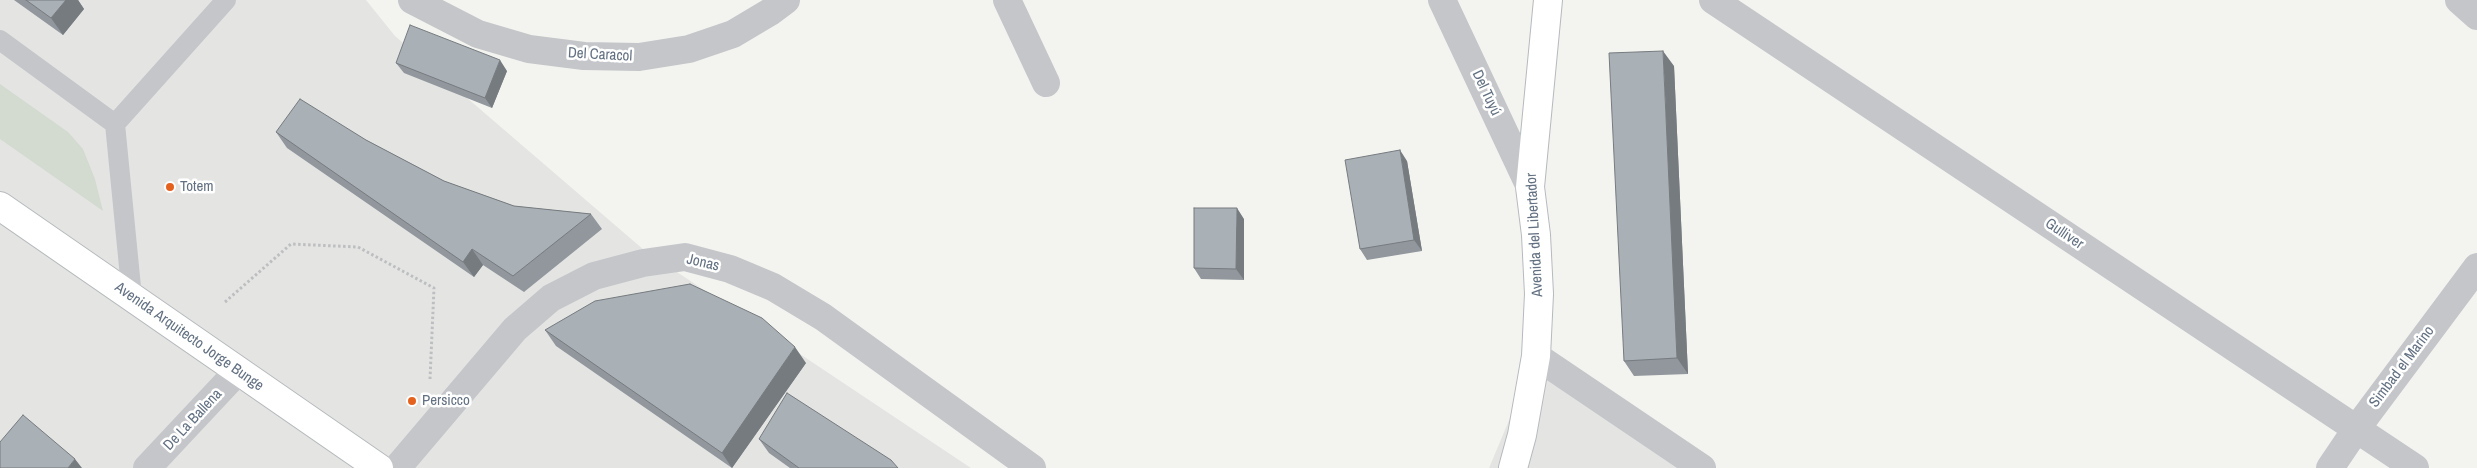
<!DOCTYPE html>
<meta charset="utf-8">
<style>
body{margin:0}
canvas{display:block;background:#f3f4ef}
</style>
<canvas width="2477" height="468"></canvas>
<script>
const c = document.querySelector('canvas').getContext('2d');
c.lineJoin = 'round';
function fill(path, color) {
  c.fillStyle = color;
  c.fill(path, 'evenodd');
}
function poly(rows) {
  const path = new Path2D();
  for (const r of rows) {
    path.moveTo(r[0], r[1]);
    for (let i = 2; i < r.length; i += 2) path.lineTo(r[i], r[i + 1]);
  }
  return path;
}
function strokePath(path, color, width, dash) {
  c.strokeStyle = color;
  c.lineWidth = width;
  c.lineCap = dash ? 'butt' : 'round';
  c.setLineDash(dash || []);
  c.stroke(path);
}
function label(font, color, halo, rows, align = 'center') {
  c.font = font + ' "Archivo Narrow",sans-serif';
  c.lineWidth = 5;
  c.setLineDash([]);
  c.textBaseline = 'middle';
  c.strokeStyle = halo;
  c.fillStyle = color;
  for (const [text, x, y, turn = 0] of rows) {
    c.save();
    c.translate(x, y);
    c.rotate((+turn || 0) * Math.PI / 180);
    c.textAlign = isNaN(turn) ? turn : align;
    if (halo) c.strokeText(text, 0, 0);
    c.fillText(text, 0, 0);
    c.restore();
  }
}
fill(poly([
 [0,0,366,0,395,36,644,250,971,468,0,468],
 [1536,356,1706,468,1489,468]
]), '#e4e5e3');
fill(poly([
 [0,84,68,132,83,149,95,179,103,211,0,139]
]), '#d3dbd0');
const secondary = poly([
 [1513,468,1522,435,1536,356,1539,294,1536,235,1530,187,1548,0]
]);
const primary = poly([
 [0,206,379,468]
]);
strokePath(secondary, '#b6b9be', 30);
strokePath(primary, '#b6b9bd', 30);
strokePath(poly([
 [225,302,291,244,358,247,434,288,430,379]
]), '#bdbec0', 3, [2.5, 2.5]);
strokePath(poly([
 [0,40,115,124],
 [132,297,115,124,226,0]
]), '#c4c6ca', 20);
strokePath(poly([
 [412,0,478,34,529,49,584,56,639,57,689,49,733,34,770,12,786,0],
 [1007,0,1046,83],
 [1442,0,1530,187],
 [1713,0,2415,468],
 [2459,0,2477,16],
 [1536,356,1702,468],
 [147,468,238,371],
 [397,468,515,329,551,298,594,276,643,263,685,257,730,269,773,287,823,317,1032,468],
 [2330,468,2357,428,2477,267]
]), '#c4c6ca', 28);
strokePath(secondary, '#fff', 28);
strokePath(primary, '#fff', 28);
fill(poly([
 [14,0,78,0,84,9,63,35],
 [396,63,507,71,492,108,404,73],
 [1674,66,1688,374,1634,376,1624,361],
 [276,132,366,140,444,181,514,206,591,214,602,229,524,292,483,265,474,277,287,148],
 [1407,161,1422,251,1367,260,1360,249],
 [1244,219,1244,280,1201,279,1194,268],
 [545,330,806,363,732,468,556,346],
 [759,439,898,468,790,468,769,453]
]), '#91979d');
fill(poly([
 [66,0,78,0,84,9,63,35,51,18],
 [1663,51,1674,66,1688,374,1677,358],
 [500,60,507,71,492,108,485,98],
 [1400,150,1407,161,1422,251,1414,240],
 [1237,208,1244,219,1244,280,1236,269],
 [472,249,483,265,474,277,463,262],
 [795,347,806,363,732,468,722,453],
 [75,459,82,468,68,468]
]), '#767b7f');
const building = poly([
 [26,0,66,0,51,18,26,0],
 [410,25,500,60,485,98,396,63,410,25],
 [1663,51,1677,358,1624,361,1609,53,1663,51],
 [300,99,366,140,444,181,514,206,591,214,513,276,472,249,463,262,276,132,300,99],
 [1400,150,1414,240,1360,249,1345,160,1400,150],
 [1194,208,1237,208,1236,269,1194,268,1194,208],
 [690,284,762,318,795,347,722,453,545,330,595,301,690,284],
 [787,393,891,460,898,468,799,468,759,439,787,393],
 [23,415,75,459,68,468,0,468,0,442,23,415]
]);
fill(building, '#a9b0b6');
strokePath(building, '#767b7f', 1);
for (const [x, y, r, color] of [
 [170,187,5,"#e5611e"],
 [412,401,5,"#e5611e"]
]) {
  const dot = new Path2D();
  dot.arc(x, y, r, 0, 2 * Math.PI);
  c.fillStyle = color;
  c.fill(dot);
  strokePath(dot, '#fff', 2);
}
label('15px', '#627081', '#fff', [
 ["Del Caracol",600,55,3],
 ["Del Tuyú",1486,93,65],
 ["Gulliver",2064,234,34],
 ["Avenida del Libertador",1535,235,-93],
 ["Jonas",703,263,13],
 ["Avenida Arquitecto Jorge Bunge",189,337,35],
 ["Simbad el Marino",2402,367,-53],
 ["De La Ballena",193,420,-47]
]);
label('15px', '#627081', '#fff', [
 ["Totem",180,187],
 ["Persicco",422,401]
], 'left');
</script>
